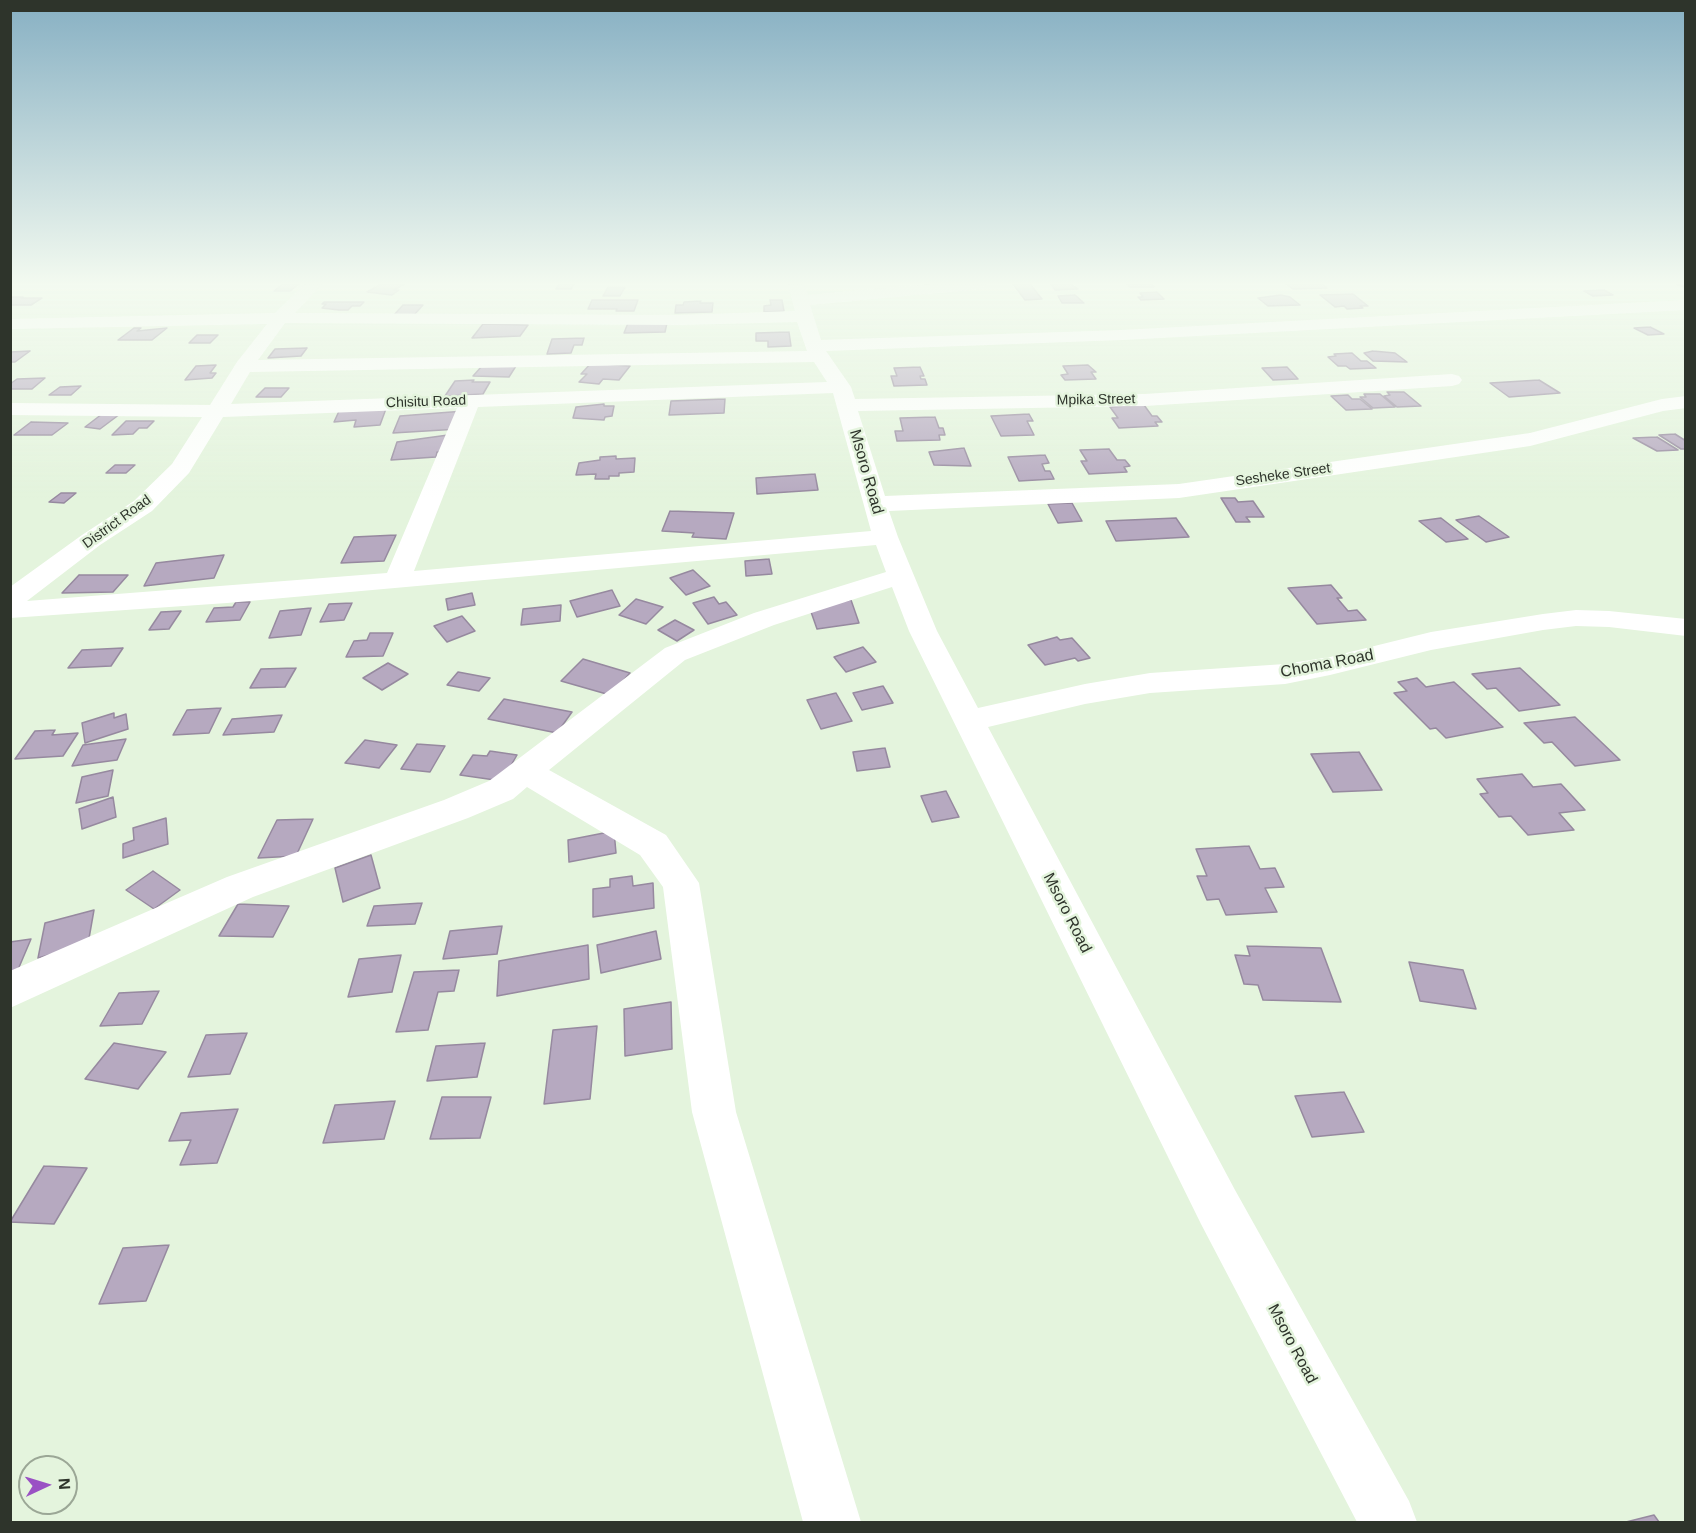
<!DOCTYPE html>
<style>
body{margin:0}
#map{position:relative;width:1696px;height:1533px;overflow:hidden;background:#e4f4dd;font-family:Arial,sans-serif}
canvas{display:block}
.frame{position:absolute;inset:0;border:12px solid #2e342b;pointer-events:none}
.north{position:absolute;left:18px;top:1455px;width:60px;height:60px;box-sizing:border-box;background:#e4f4dd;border:2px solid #9ba796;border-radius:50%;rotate:86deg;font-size:16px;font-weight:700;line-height:24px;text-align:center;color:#2e342b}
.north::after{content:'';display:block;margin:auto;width:21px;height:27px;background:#9a51c4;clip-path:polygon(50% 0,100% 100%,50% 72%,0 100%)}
</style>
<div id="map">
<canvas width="1696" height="1533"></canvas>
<div class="frame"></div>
<div class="north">N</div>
</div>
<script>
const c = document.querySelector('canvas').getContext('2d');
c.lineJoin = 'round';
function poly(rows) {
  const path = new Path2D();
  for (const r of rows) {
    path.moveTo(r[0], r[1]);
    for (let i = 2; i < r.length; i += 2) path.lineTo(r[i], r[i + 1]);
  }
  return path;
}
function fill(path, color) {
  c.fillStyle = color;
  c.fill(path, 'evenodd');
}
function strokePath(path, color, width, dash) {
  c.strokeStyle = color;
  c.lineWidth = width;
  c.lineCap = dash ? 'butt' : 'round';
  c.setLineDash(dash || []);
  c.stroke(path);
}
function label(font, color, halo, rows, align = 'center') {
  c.font = font + ' Arial,sans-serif';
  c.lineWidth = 5;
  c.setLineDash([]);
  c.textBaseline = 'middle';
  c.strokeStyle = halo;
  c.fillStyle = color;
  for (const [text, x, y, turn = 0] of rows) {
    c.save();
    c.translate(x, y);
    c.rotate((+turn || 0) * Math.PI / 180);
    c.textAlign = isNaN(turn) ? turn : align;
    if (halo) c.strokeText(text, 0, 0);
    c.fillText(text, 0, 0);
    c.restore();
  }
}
fill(poly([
 [1676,284,1686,285,1686,288,1676,285,1676,284]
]), '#76876e');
const building = poly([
 [283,284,299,284,290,291,274,291,283,284],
 [381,284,404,284,394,290,399,290,392,295,367,292,381,284],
 [559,284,574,284,571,289,556,289,559,284],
 [1013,284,1030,284,1042,299,1025,300,1013,284],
 [1051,284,1070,284,1078,289,1055,290,1051,284],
 [1127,284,1152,284,1154,287,1130,287,1127,284],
 [1286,284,1322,284,1327,288,1293,289,1286,284],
 [608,287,625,287,620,296,603,296,608,287],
 [1604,290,1613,295,1593,296,1584,291,1604,290],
 [1157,292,1164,299,1141,300,1138,297,1143,297,1140,293,1157,292],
 [1353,294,1368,306,1360,306,1363,308,1347,309,1344,306,1335,307,1320,295,1353,294],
 [1075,295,1084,303,1062,303,1058,296,1075,295],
 [1281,295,1290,297,1300,305,1268,306,1258,298,1281,295],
 [10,297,23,297,21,298,42,298,31,305,10,305,10,297],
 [592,300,638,300,634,311,616,311,617,309,588,309,592,300],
 [770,300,782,300,784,311,764,312,764,306,771,305,770,300],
 [701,301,700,303,713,303,712,312,675,313,676,305,683,305,684,302,701,301],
 [324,302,364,302,360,306,352,306,348,310,339,310,322,308,326,304,322,304,324,302],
 [403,305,423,305,414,315,394,315,403,305],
 [628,323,667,323,665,332,624,333,628,323],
 [483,324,528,325,520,336,472,338,483,324],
 [1650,327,1664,334,1648,335,1634,328,1650,327],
 [134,328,141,328,137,331,167,328,152,340,118,340,134,328],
 [789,332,791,346,768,347,768,341,756,341,756,333,789,332],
 [197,335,218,335,210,343,189,343,197,335],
 [584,338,582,345,574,345,571,353,547,354,552,339,584,338],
 [307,348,301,356,268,358,275,349,307,348],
 [30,351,15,362,10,362,10,352,30,351],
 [1373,351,1395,353,1407,362,1373,361,1364,353,1373,351],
 [1352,353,1361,361,1367,361,1376,368,1350,369,1346,366,1338,366,1328,357,1336,356,1334,354,1352,353],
 [592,362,613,365,630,366,619,380,603,379,599,384,579,382,587,374,581,374,592,362],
 [216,365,210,373,216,373,212,378,185,380,196,366,216,365],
 [1088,365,1096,372,1091,372,1096,379,1065,380,1061,375,1068,374,1063,366,1088,365],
 [482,366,516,366,509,377,473,376,482,366],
 [920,367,924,376,920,376,921,379,925,379,927,385,894,386,891,376,897,376,894,368,920,367],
 [1287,367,1298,379,1273,380,1262,368,1287,367],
 [45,378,32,389,10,389,10,384,17,379,45,378],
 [474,380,472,382,490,382,483,394,445,396,455,381,474,380],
 [1539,380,1560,393,1509,397,1490,383,1539,380],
 [81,386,71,395,49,395,60,387,81,386],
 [265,388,289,388,281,397,256,397,265,388],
 [1387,392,1404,392,1421,406,1397,407,1384,396,1390,395,1387,392],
 [1364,394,1380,394,1395,407,1373,408,1360,397,1366,397,1364,394],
 [1348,395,1352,399,1360,399,1372,409,1346,410,1331,396,1348,395],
 [725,399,724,413,669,415,671,401,725,399],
 [604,404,604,406,614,406,612,416,605,417,604,420,573,418,576,407,604,404],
 [1144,405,1152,416,1157,416,1162,422,1155,422,1158,426,1119,428,1112,418,1118,418,1110,407,1144,405],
 [387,406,380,425,354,427,356,420,334,422,340,409,387,406],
 [464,411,459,429,393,433,400,416,464,411],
 [102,414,120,414,100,429,85,427,102,414],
 [1029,414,1033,421,1027,421,1034,435,1001,436,991,416,1029,414],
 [935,417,939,428,943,428,945,435,939,435,940,440,897,441,895,431,903,431,900,418,935,417],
 [126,421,154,421,147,428,139,428,133,434,112,435,126,421],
 [31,422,68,423,52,435,14,435,31,422],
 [1675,434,1686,441,1686,449,1681,449,1659,435,1675,434],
 [448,435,444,452,437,452,436,457,391,460,397,442,448,435],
 [1657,437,1678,450,1657,451,1633,438,1657,437],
 [964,448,971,466,934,465,929,452,964,448],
 [1109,449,1117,460,1125,460,1130,466,1124,467,1127,472,1089,474,1081,461,1087,461,1080,450,1109,449],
 [1045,455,1049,463,1042,464,1045,471,1050,471,1054,479,1019,481,1008,457,1045,455],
 [616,456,616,459,635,458,634,472,619,473,619,476,609,476,609,479,595,479,596,474,576,475,579,463,600,460,600,457,616,456],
 [115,465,135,465,126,473,106,473,115,465],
 [815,474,818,490,757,494,756,478,815,474],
 [61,493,76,493,64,503,49,502,61,493],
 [1221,498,1235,498,1238,502,1253,501,1264,517,1246,517,1250,522,1236,522,1221,498],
 [1072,503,1082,521,1058,523,1048,504,1072,503],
 [670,511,734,513,726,539,692,537,694,533,662,531,670,511],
 [1479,516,1509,537,1486,542,1456,520,1479,516],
 [1176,518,1189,537,1116,541,1106,521,1176,518],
 [1441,518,1468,539,1446,542,1419,521,1441,518],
 [396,535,384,561,341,563,354,537,396,535],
 [224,555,214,578,144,586,156,563,224,555],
 [769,559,772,574,746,576,745,561,769,559],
 [693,570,710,586,686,595,670,578,693,570],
 [79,575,128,575,113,592,62,593,79,575],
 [1331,585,1342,598,1337,598,1348,611,1357,610,1366,620,1317,624,1288,588,1331,585],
 [612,590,620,606,577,617,570,601,612,590],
 [472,593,475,605,448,610,446,599,472,593],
 [714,597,719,604,726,602,737,615,708,624,693,603,714,597],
 [636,599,663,607,646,624,619,615,636,599],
 [851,600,859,623,817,629,810,609,823,604,851,600],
 [236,602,250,602,240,620,206,622,214,608,233,607,236,602],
 [352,603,344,620,320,622,329,604,352,603],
 [561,605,560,621,521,625,523,609,561,605],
 [311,608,301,635,269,638,280,611,311,608],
 [181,611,169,629,149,630,161,612,181,611],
 [462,616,475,631,447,642,434,626,462,616],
 [675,620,694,630,677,641,658,630,675,620],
 [370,633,393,633,383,656,346,657,354,641,367,640,370,633],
 [1057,637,1060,640,1072,638,1090,658,1078,661,1075,658,1045,665,1028,645,1057,637],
 [863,647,876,662,846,672,834,657,863,647],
 [123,648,111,666,68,668,82,650,123,648],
 [583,659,630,673,610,695,561,681,583,659],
 [388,663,408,674,382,690,363,678,388,663],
 [296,668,285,687,250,688,261,669,296,668],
 [1520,668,1560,705,1519,711,1496,688,1487,689,1472,674,1520,668],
 [458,672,490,678,479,691,447,685,458,672],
 [1417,678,1426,687,1454,682,1503,727,1446,738,1436,728,1430,729,1394,693,1407,691,1398,682,1417,678],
 [883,686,893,703,862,710,853,693,883,686],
 [836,693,852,721,821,729,807,700,836,693],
 [504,699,572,712,557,733,488,719,504,699],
 [221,708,209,733,173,735,187,710,221,708],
 [114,713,114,718,126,714,128,729,85,743,82,723,114,713],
 [282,715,274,732,223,735,232,719,282,715],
 [1575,717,1620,760,1575,766,1552,742,1544,743,1524,723,1575,717],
 [55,730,52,735,78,733,63,756,15,759,35,731,55,730],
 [126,739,117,760,72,766,83,745,126,739],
 [365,740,397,745,379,768,345,763,365,740],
 [417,744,445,746,430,772,401,769,417,744],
 [885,748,890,767,857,771,853,752,885,748],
 [490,751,517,755,502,781,460,775,473,755,487,756,490,751],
 [1359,752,1382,790,1333,792,1311,754,1359,752],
 [113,770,108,796,76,803,82,777,113,770],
 [1522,774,1533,787,1561,784,1585,810,1559,813,1574,830,1528,835,1511,816,1499,817,1480,794,1488,793,1477,779,1522,774],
 [946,791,959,817,932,822,921,796,946,791],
 [113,797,116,817,82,829,79,809,113,797],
 [166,818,168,844,123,858,123,844,134,840,133,828,166,818],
 [313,819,296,856,258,858,277,820,313,819],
 [614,831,616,853,569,862,568,840,614,831],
 [1249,846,1260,869,1275,868,1284,887,1265,888,1277,912,1226,915,1219,899,1207,900,1197,876,1207,876,1196,849,1249,846],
 [371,855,380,888,343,902,335,868,371,855],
 [153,871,180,890,154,909,126,890,153,871],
 [632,876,633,886,653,883,654,908,593,917,593,889,610,887,610,879,632,876],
 [422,903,415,924,367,926,374,906,422,903],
 [238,904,289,906,273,937,219,936,238,904],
 [94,910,88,944,38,958,45,923,94,910],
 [502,926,497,954,443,959,450,931,502,926],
 [656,931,661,959,601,973,597,945,656,931],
 [31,939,17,972,10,973,10,942,31,939],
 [588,945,589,979,497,996,499,961,588,945],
 [1247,946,1321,948,1341,1002,1263,1000,1258,985,1244,984,1235,955,1250,956,1247,946],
 [401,955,392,992,348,997,359,959,401,955],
 [1409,962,1463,970,1476,1009,1420,1001,1409,962],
 [459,970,454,991,438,992,428,1030,396,1032,414,972,459,970],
 [159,991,142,1024,100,1026,119,993,159,991],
 [671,1002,672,1049,625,1056,624,1009,671,1002],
 [597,1026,590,1099,544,1104,553,1030,597,1026],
 [247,1033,230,1074,188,1077,206,1035,247,1033],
 [114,1043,166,1052,138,1089,85,1079,114,1043],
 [485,1043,477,1077,427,1081,436,1046,485,1043],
 [1344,1092,1364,1132,1312,1137,1295,1096,1344,1092],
 [442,1097,491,1097,480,1138,430,1139,442,1097],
 [395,1101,384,1139,323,1143,335,1105,395,1101],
 [238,1109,217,1163,180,1165,191,1140,169,1141,181,1113,238,1109],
 [44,1166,87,1168,54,1224,10,1222,44,1166],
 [169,1245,146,1301,99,1304,123,1248,169,1245],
 [1654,1515,1659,1522,1626,1522,1654,1515]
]);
fill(building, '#b6a9c0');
strokePath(building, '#96899f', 1.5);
fill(poly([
 [305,284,322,284,295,313,680,315,795,311,788,284,804,284,808,295,931,284,987,284,979,289,810,305,821,340,1122,330,1686,300,1686,310,1122,340,826,351,851,387,855,399,1145,394,1452,374,1459,376,1462,380,1459,384,1452,386,1145,406,858,411,885,496,1179,484,1530,433,1662,399,1686,396,1686,408,1663,411,1530,446,1179,498,889,511,898,537,937,631,978,708,1085,684,1150,673,1285,664,1330,657,1431,632,1543,614,1576,610,1609,611,1686,619,1686,636,1609,627,1576,626,1543,630,1431,650,1330,675,1285,684,1150,693,1085,704,988,727,1235,1190,1409,1501,1417,1522,1357,1522,1201,1224,909,631,892,587,774,625,685,660,549,770,666,835,699,883,736,1112,861,1522,803,1522,692,1112,663,887,640,855,527,787,513,799,468,818,253,897,10,1008,10,971,227,877,444,800,489,781,665,648,754,613,886,572,876,545,227,603,10,618,10,587,82,535,134,501,172,464,202,417,10,415,10,403,210,405,237,362,267,324,10,329,10,319,275,313,305,284],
 [797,322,807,351,258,360,285,323,680,325,797,322],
 [814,362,827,382,231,404,250,372,814,362],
 [833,393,871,531,414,571,478,407,833,393],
 [457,408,387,573,27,601,100,545,152,511,189,473,223,417,457,408]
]), '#fff');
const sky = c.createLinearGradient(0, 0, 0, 498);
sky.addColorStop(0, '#87b0c3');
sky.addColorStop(0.57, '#f3faf0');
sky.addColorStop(1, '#f3faf000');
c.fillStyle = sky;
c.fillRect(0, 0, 1696, 498);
label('14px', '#2e342b', '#e4f4dd', [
 ["Mpika Street",1096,400,-1],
 ["Chisitu Road",426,402,-2],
 ["Sesheke Street",1283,475,-8],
 ["District Road",117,522,-36]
]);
label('16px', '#2e342b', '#e4f4dd', [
 ["Msoro Road",866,472,74],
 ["Choma Road",1327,664,-11],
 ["Msoro Road",1067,913,63],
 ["Msoro Road",1292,1344,62]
]);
</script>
